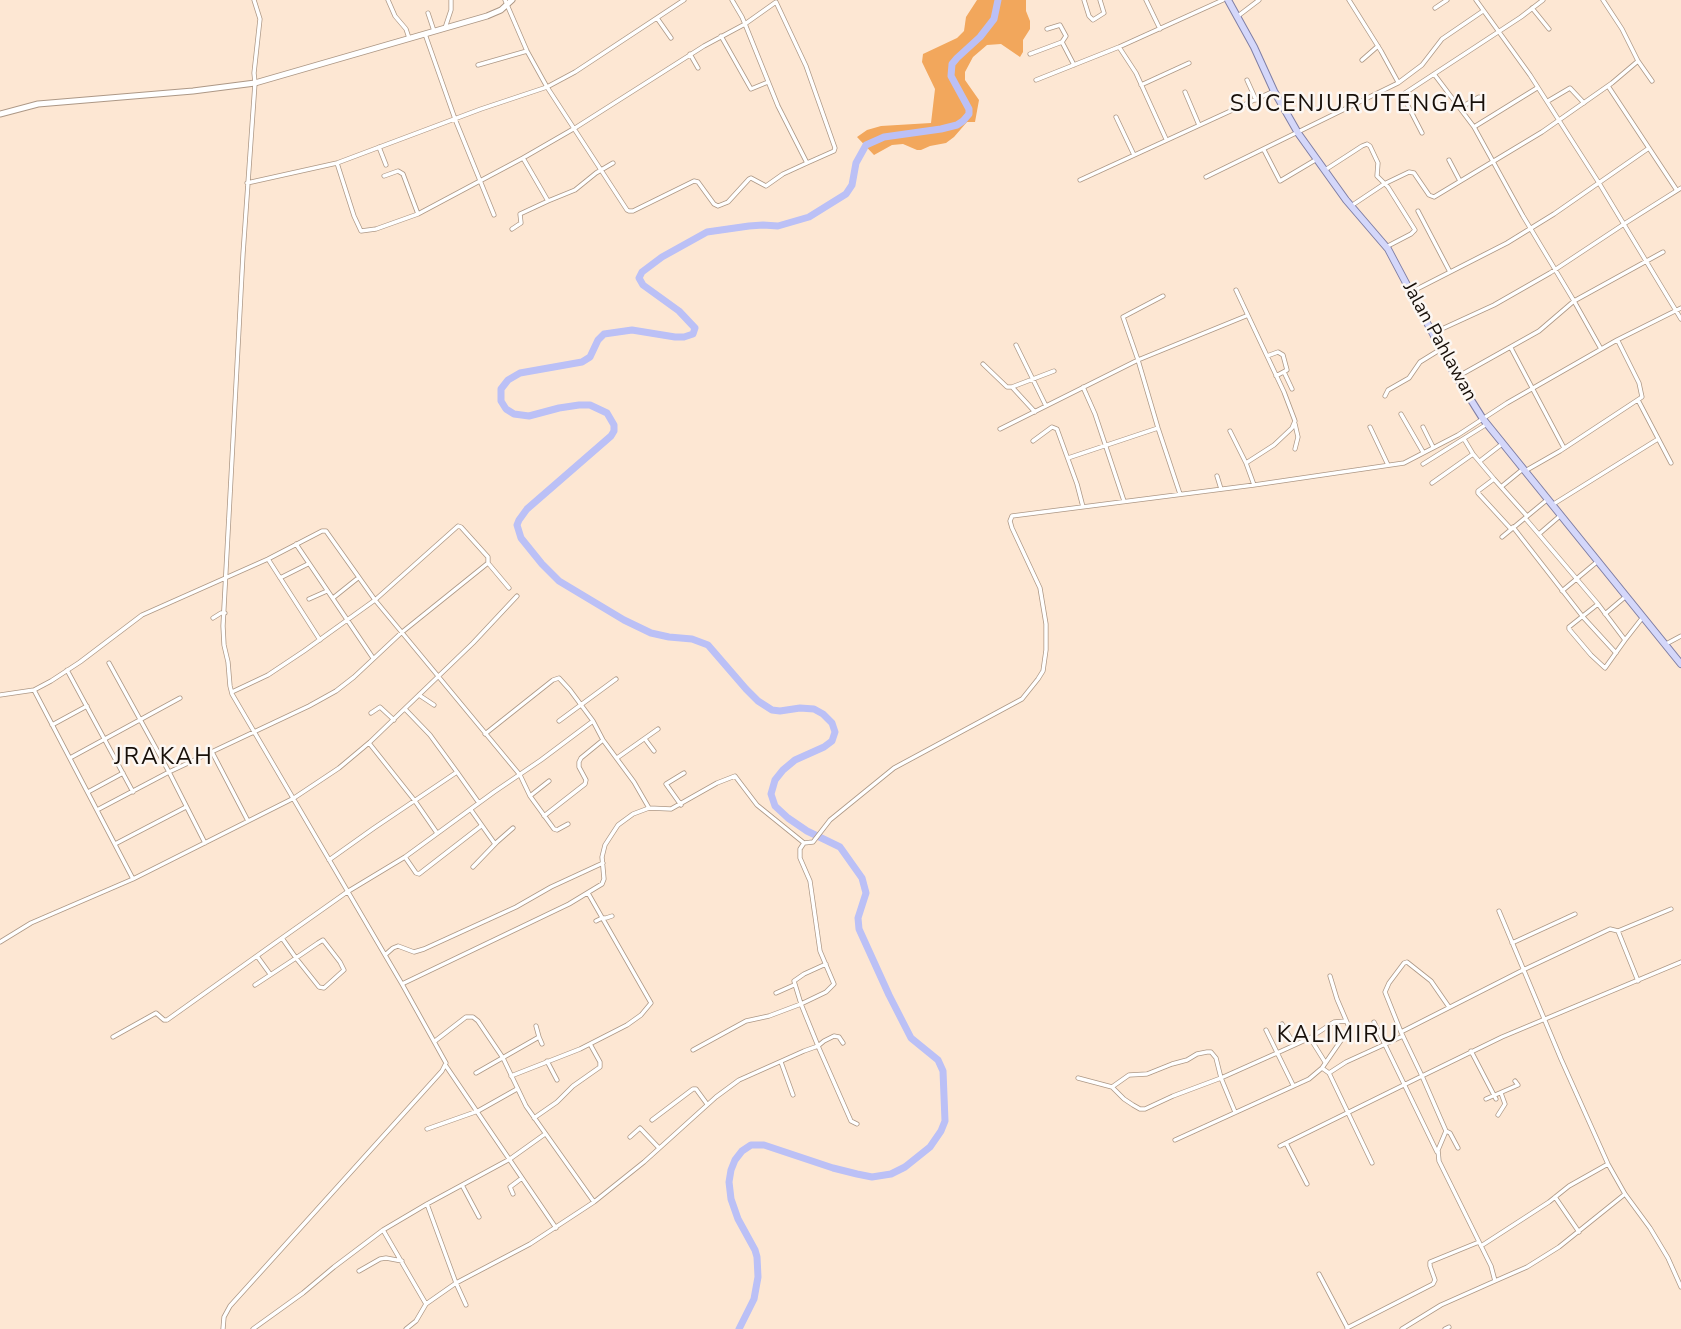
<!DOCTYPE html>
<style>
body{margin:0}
canvas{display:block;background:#fde7d3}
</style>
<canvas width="1681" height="1329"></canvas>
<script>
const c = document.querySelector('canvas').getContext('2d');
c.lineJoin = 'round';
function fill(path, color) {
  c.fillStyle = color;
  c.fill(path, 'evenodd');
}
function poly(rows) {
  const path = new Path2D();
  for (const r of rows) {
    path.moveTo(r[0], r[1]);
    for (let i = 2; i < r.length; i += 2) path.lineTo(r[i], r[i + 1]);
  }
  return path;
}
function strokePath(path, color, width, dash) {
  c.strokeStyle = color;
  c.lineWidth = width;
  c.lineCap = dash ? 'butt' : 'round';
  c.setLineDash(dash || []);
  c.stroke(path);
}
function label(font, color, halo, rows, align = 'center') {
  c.font = font + ' "Nunito Sans",sans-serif';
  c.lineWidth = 5;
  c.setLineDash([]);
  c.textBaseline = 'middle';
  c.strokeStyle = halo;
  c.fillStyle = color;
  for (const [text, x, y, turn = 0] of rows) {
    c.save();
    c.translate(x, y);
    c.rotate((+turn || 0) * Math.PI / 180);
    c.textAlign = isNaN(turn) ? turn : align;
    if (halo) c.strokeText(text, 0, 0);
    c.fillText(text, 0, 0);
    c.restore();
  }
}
fill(poly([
 [977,0,1026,0,1026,11,1030,21,1030,29,1023,40,1023,52,1020,57,1001,44,987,45,973,57,965,72,965,80,979,100,975,122,967,122,954,137,946,143,930,146,921,150,917,150,903,144,892,145,874,155,857,137,867,130,881,126,931,123,935,89,922,62,923,54,957,38,964,31,966,17]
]), '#f2a75c');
strokePath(poly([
 [739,1329,754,1299,758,1277,757,1257,755,1250,738,1219,731,1199,729,1182,731,1170,735,1160,742,1151,751,1145,764,1145,833,1168,857,1174,872,1177,891,1174,905,1167,930,1147,941,1131,945,1121,943,1071,938,1060,911,1038,889,995,859,929,858,918,866,893,862,878,840,847,807,831,788,818,775,806,771,794,775,780,783,770,795,760,824,747,832,741,835,732,832,723,823,714,814,709,800,708,780,711,772,710,758,701,746,689,708,645,692,639,669,637,651,633,624,620,559,581,542,564,521,538,517,525,519,520,527,509,611,436,614,431,614,425,607,413,590,405,579,405,559,408,529,416,514,414,506,409,501,401,501,389,508,380,520,373,582,362,590,357,598,340,604,334,632,330,675,337,684,337,693,334,695,328,679,311,643,285,639,278,642,272,662,257,707,232,749,226,763,225,778,226,809,217,846,194,852,185,856,163,866,145,884,137,941,129,957,125,963,121,969,114,969,109,951,76,952,64,957,58,980,37,994,19,998,0]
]), '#bbc0f6', 7);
const minor = poly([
 [388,0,395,16,406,29,409,38],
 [505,0,527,51,547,87,627,210,629,211,633,211,694,181,698,182,714,204,718,206,728,202,749,179,751,178,766,186,783,174,807,163,834,151,835,148,806,66,776,2,745,24,778,106,807,163],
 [1084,0,1089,16,1093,20,1104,13,1100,0],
 [1146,0,1160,29],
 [1349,0,1381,51,1398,82],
 [1476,0,1530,75,1599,183,1681,319],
 [1435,8,1447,0],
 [1532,8,1549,29],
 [428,13,434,31],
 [1238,16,1259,0],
 [657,18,671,38],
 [445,28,451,10,451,0],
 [1047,29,1060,25,1066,36,1062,42],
 [425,34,455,119,494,215],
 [721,36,751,89,768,82],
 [1119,47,1136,73,1166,139],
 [690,54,698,68],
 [1030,54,1062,42,1074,65],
 [1362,60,1378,46],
 [1638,61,1652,81],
 [478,65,527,51],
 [1434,74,1474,127,1523,216,1574,301,1601,349],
 [1036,80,1119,47,1223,0],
 [1247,80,1256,100],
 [1141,85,1189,63],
 [1608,86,1676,189],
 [1185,92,1199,125],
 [1548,101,1570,88,1584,103],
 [1460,108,1479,97],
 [1116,117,1134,155],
 [1474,127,1537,88],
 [1422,133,1405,100,1405,93,1521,17,1543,0],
 [379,147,386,165],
 [1264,150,1280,181,1317,159],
 [523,158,548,201,575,190,596,173,613,163],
 [1449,160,1460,181],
 [337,163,354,216,361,231,376,229,418,214,523,158,575,128,704,46,745,24,742,17,732,0],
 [1325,170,1362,146,1367,144,1370,146,1378,163,1377,176,1388,187,1415,230,1411,234,1386,247],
 [384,176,398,171,403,174,418,214],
 [1206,177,1398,83,1422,65,1442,39,1483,11],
 [1080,180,1274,91],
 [247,183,337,163,481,109,547,87,575,72,684,0],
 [1351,206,1384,184,1409,172,1414,173,1429,195,1434,197,1542,132,1612,83,1638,61,1622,29,1603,0],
 [1418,211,1450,272],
 [512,229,521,223,520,214,548,201],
 [1411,292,1507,243,1554,214,1649,148],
 [1163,296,1123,317,1138,360,1158,428,1180,494],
 [1433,333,1494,305,1550,273,1624,224,1681,188],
 [1016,345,1046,406],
 [1511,348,1564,448],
 [1267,356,1278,352,1283,355,1287,370,1276,376],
 [983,364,1007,387,1012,387],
 [1284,372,1292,389],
 [1457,377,1539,331,1574,301,1663,252],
 [1083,387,1095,414,1124,501],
 [1385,396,1388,390,1409,378,1420,362,1441,349],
 [1638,400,1671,463],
 [1035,412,1012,387,1054,371],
 [1401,414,1423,452],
 [1370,427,1388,465],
 [1423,427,1433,447],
 [1000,429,1138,360,1246,316],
 [1230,431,1246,463,1274,445,1292,428,1295,421,1284,392,1236,290],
 [1464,439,1473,454,1494,479,1527,516],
 [1033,441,1052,427,1057,429,1077,484,1083,507],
 [1295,449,1298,437,1295,424],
 [1068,458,1158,428],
 [1480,461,1502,444],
 [1246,463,1254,485],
 [1423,464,1487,424],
 [1525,471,1560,451,1642,397,1639,383,1618,341],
 [1217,476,1221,489],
 [1494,479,1478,491,1478,493,1511,529],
 [1432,483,1473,454],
 [1501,487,1523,469],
 [1552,505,1658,439],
 [1525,518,1598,604,1625,640,1643,617],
 [1513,527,1583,617,1616,653],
 [1539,534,1561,515],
 [1502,537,1548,499],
 [296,544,373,658],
 [268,559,320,640],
 [280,578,308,564],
 [1562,591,1598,561],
 [333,598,358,578],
 [309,599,327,591],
 [1598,604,1569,627,1569,629,1591,655,1605,668,1625,640],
 [1605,614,1625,597],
 [213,618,221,613,225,613],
 [1666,644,1681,636],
 [109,663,169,772,205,843],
 [67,670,133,792],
 [34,690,133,879],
 [232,692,268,675,304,651,375,600,458,526,461,527,488,557,488,563,509,588],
 [0,695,34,690,51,681,80,662,142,615,268,559,322,531,326,531,375,600,520,775,530,796,554,829,557,830,568,824],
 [419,695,434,705],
 [371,713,380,707,394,720],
 [559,721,616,679],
 [52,725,87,706],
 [485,734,553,680,559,678,570,690,593,721,603,740,634,782,649,808],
 [645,739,654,751],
 [369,743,415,801,437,833],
 [212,752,248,821],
 [70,758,180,698],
 [617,758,658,729],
 [457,772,479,803],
 [88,792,123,773],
 [530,796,549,781],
 [681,805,666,784,684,773],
 [97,810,169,772,309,706,336,691,354,677,401,633,488,563],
 [471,810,495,844],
 [544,816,585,784,586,780,579,767,579,762,581,758,603,740],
 [115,844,186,807],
 [405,857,416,873,419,874,481,826],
 [329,860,374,828,457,772,430,735,405,709],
 [473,867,497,842,513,828],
 [1499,911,1561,1059,1608,1164,1625,1194,1650,1228,1668,1258,1681,1287],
 [596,921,602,918,606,918,612,916],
 [1618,931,1671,909],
 [0,942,31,923,133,879,294,798,339,768,370,742,473,643,517,596],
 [1512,943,1575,914],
 [385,955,393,948,398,946,414,952,424,949,516,907,551,887,603,863],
 [257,956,270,974],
 [402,984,569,904,602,884,604,879,602,857,605,845,618,825,633,814,649,808,671,809,717,783,735,776,757,805,804,843,813,842,830,820,894,768,1022,699,1038,679,1043,671,1046,650,1046,624,1040,588,1012,528,1010,521,1012,516,1254,485,1404,463,1458,435,1507,403,1617,340,1681,308],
 [255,985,296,958,318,943,323,940,340,962,344,970,324,988,319,987,296,958,282,938,347,892,405,857,494,792,541,760,593,721],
 [776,993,794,985],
 [1374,1022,1437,1152],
 [1282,1024,1294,1044],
 [536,1026,539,1037],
 [1266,1030,1293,1085],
 [1401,1032,1523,970,1610,929,1618,931,1638,981],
 [113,1037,156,1013,164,1020,167,1020,282,938],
 [1310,1038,1325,1062],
 [435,1041,466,1017,473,1017,478,1021,503,1058,526,1106,594,1202],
 [843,1043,839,1037,834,1036,824,1041,818,1046,851,1121,857,1124],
 [693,1050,746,1021,769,1016,801,1004,794,981,804,974,826,964],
 [1471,1051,1496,1099],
 [547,1061,557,1080],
 [781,1062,793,1095],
 [446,1066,556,1228],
 [1322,1068,1329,1073,1346,1062,1403,1036],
 [476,1073,539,1037,542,1044],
 [1329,1073,1372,1163],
 [511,1076,580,1049,627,1025,641,1015,651,1003,588,893],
 [1078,1078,1112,1087,1129,1075,1147,1074,1172,1064,1187,1060,1197,1054,1207,1052,1211,1052,1216,1058,1221,1078,1235,1112],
 [1112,1087,1124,1099,1133,1105,1140,1109,1145,1109,1173,1096,1221,1078,1277,1053,1310,1038,1334,1022,1346,1021],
 [1486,1099,1518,1085,1515,1081],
 [1498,1115,1505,1104,1501,1093],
 [534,1118,557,1102,573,1086,600,1067,600,1062,590,1044],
 [652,1120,693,1089,696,1089,707,1104],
 [427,1129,478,1111,517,1089],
 [1446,1131,1450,1133,1458,1148],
 [630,1137,640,1128,659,1148],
 [1175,1140,1309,1079,1322,1068,1342,1039,1349,1027,1337,999,1330,976],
 [1286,1143,1307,1184],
 [1280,1146,1422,1076,1401,1032,1385,992,1389,983,1404,963,1407,962,1431,981,1449,1007],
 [462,1185,479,1217],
 [513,1194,510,1187,522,1178],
 [1555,1197,1579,1232],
 [427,1204,456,1283,466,1305],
 [1481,1246,1549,1202,1569,1186,1608,1164],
 [359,1271,380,1259,386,1258,402,1261],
 [1319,1274,1347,1327],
 [1495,1281,1527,1267,1559,1247,1625,1194],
 [426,1304,383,1230,427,1204,510,1159,545,1134],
 [1347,1328,1433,1284,1435,1280,1430,1266,1430,1262,1479,1242],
 [223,1329,224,1317,230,1306,442,1071,446,1063,402,984,232,694,230,686,228,662,224,645,223,626,243,254,255,83,254,73,260,19,254,0],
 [253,1329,303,1293,334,1267,383,1230],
 [406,1329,416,1321,426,1304,456,1283,530,1244,594,1202,644,1162,716,1097,739,1080,804,1051,818,1046,801,1004,826,992,834,984,820,951,810,881,800,858,800,849,804,843],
 [1402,1329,1441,1305,1495,1281,1491,1266,1439,1161,1438,1150,1446,1131,1422,1076,1502,1037,1681,962],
 [1445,1329,1449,1327]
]);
const tertiary = poly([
 [0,114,38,104,193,91,255,83,487,16,501,10,512,0]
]);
const primary = poly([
 [1228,0,1254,47,1274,91,1298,133,1346,200,1388,249,1451,368,1483,419,1681,664]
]);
strokePath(minor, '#ad9886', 5);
strokePath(tertiary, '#ad9886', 7);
strokePath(primary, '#807fa4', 8);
strokePath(minor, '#fff', 3.5);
strokePath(tertiary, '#fff', 5);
strokePath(primary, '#d4d7fa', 6);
label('19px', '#170f09', '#fcf7f3', [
 ["Jalan Pahlawan",1439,342,61]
]);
c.letterSpacing = '2px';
label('23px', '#170f09', '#fcf7f3', [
 ["SUCENJURUTENGAH",1359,105],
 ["JRAKAH",164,758],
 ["KALIMIRU",1338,1036]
]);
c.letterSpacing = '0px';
</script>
